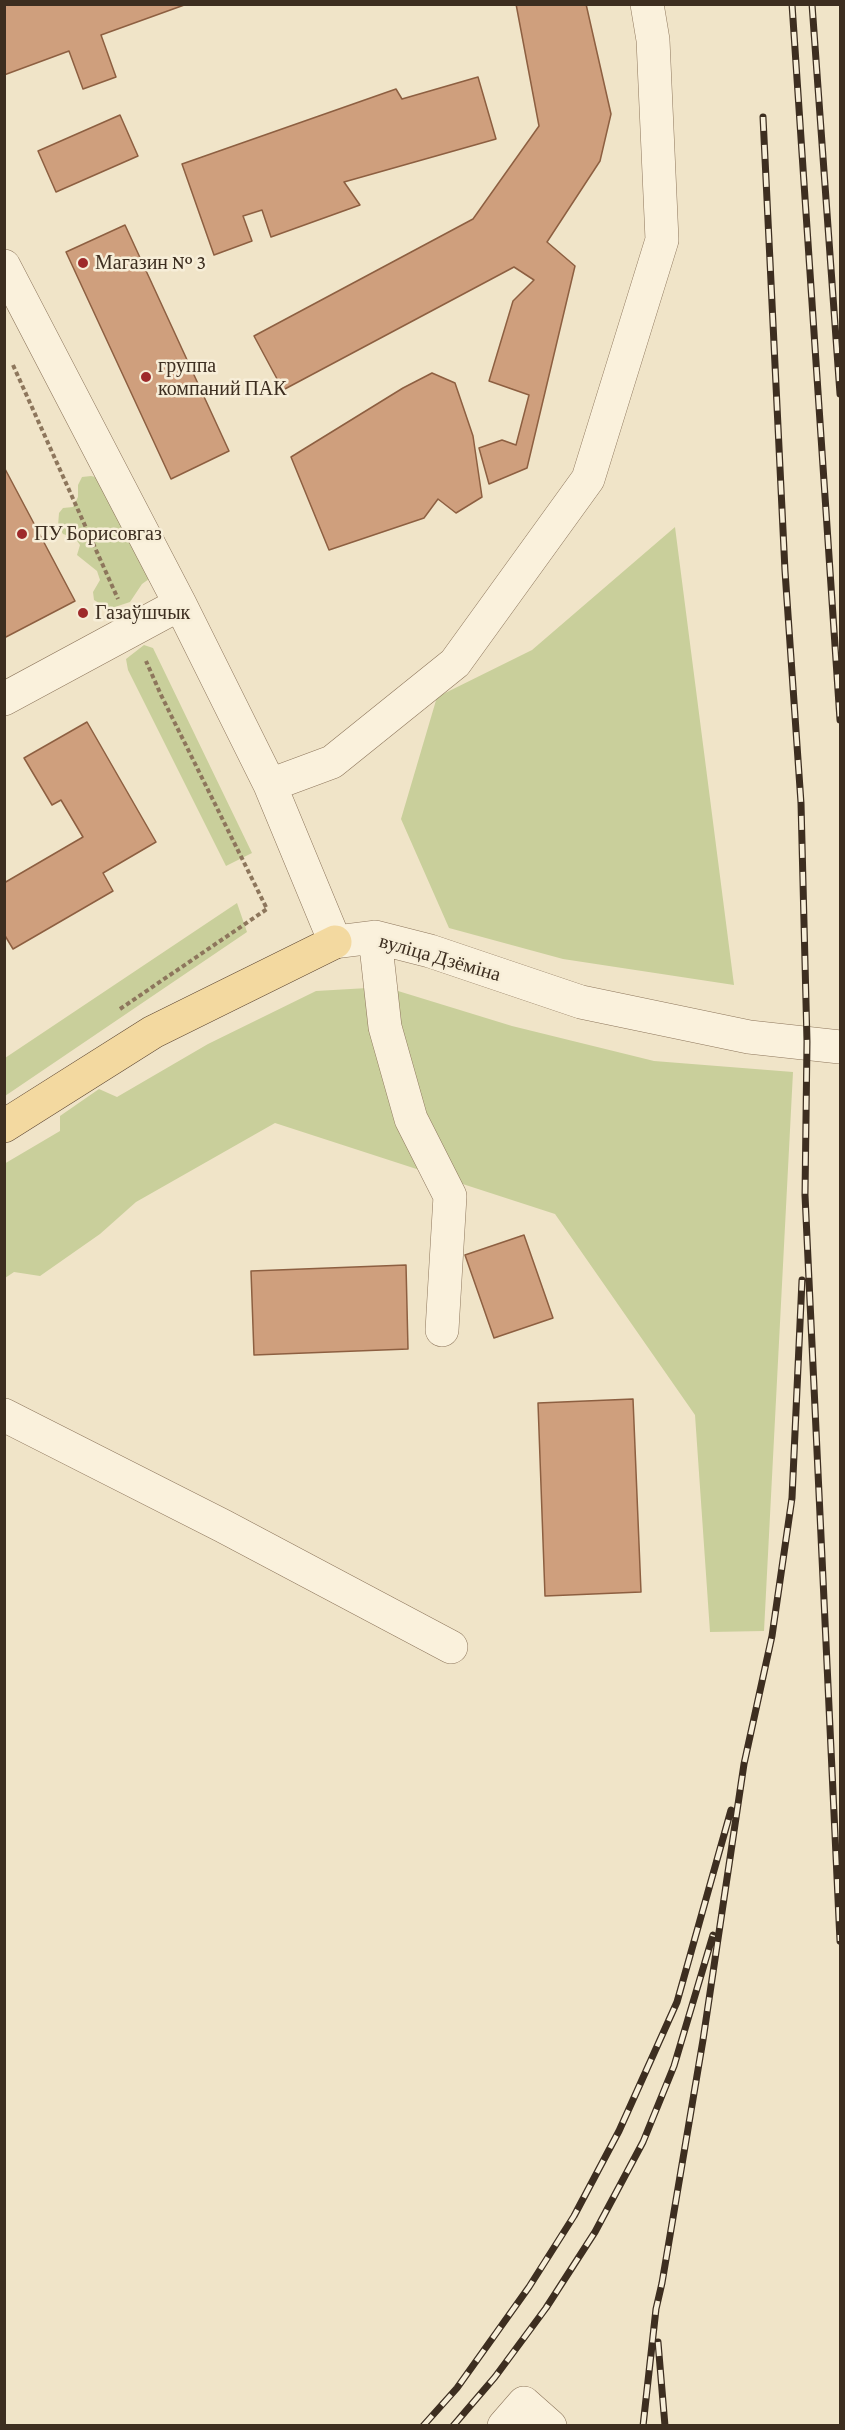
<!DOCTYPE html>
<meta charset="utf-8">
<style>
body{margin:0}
#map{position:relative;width:845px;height:2430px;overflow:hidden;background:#f0e4c8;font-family:"Crimson Pro",serif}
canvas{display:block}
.frame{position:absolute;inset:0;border:6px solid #3d2e20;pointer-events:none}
</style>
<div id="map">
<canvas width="845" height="2430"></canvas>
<div class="frame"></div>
</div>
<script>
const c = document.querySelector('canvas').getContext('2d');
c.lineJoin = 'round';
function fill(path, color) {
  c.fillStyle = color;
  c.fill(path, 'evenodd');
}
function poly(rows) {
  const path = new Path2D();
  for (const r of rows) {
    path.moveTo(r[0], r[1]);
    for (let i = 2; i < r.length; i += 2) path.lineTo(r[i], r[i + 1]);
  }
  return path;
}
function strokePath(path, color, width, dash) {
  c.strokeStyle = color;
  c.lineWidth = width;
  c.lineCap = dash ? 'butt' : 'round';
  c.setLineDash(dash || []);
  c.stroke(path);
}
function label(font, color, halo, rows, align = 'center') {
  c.font = font + ' "Crimson Pro",serif';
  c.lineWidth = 5;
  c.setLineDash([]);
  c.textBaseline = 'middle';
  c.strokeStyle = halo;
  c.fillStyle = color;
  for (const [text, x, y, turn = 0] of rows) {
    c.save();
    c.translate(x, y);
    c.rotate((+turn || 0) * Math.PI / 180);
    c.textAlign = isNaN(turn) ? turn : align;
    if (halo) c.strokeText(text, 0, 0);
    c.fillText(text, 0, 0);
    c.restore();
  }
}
fill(poly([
 [91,476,99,478,149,579,142,584,130,602,109,609,94,600,93,592,100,580,97,571,77,555,80,545,75,538,63,534,58,526,59,513,63,508,73,507,78,497,78,485,82,477],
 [675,527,734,985,563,959,449,928,401,819,437,697,532,650],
 [144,645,153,648,252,853,226,866,128,670,126,659],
 [237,903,247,932,5,1096,5,1058],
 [385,987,512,1026,654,1061,793,1072,764,1631,710,1632,695,1415,555,1214,275,1123,136,1202,100,1234,40,1276,14,1272,5,1278,4,1164,60,1131,60,1116,99,1089,117,1097,208,1044,316,991]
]), '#c9cf9b');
const building = poly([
 [4,4,187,4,101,35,116,77,83,89,69,51,4,75,4,4],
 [516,4,586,4,611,114,600,161,547,242,575,266,527,468,489,484,479,448,502,440,516,445,529,395,489,381,513,301,534,280,514,267,283,390,254,336,473,219,539,126,516,4],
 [478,77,496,139,344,182,360,205,271,237,262,210,243,216,252,241,214,255,182,164,396,89,402,99,478,77],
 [120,115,138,156,56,192,38,151,120,115],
 [125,225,229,451,171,479,66,252,125,225],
 [432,373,455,383,473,436,482,497,456,513,438,499,424,518,329,550,291,457,403,388,432,373],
 [4,467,75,601,4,638,4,467],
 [87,722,156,842,103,873,113,891,13,949,4,934,4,883,83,837,61,800,52,805,24,758,87,722],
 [524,1235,553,1318,494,1338,465,1255,524,1235],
 [406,1265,408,1349,254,1355,251,1271,406,1265],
 [633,1399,641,1592,545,1596,538,1403,633,1399]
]);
fill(building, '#cf9f7d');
strokePath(building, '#8d5f41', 1.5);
const minor = poly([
 [4,266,180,604,270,785,335,942,375,937,430,951,581,1002,749,1037,840,1047],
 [4,699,180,604],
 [270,785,332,762,455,663,588,479,662,240,653,40,647,4],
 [375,937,385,1027,411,1119,450,1196,442,1330],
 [4,1415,223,1526,451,1647],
 [504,2426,524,2403,550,2426]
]);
const major = poly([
 [4,1126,153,1032,335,942]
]);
strokePath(minor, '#8d765c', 34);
strokePath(major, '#5b4430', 34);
strokePath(poly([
 [13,365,118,599],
 [120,1009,267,909,161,695,146,661]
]), '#8d765c', 4, [4.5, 3]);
strokePath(minor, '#faf1dc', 33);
strokePath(major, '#f3d9a0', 33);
const rail = poly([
 [792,4,840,720],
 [812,4,840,394],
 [763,117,785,571,801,803,807,1042,805,1195,840,1941],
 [658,2342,665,2426],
 [423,2426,457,2388,529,2287,574,2216,619,2131,677,2002,731,1810],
 [453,2426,495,2377,546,2308,595,2232,643,2142,674,2066,713,1935],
 [643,2426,656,2309,662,2283,703,2040,744,1764,772,1636,792,1498,802,1280]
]);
strokePath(rail, '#3d2e20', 7);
strokePath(rail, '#f7eed8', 4.5, [14]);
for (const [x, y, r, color] of [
 [83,263,6,"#9e2a2b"],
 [146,377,6,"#9e2a2b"],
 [22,534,6,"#9e2a2b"],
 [83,613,6,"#9e2a2b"]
]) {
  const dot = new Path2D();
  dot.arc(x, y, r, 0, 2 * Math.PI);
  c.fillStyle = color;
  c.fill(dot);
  strokePath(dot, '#f7eed8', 2);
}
label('20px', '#3d2e20', '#f7eed8', [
 ["Магазин № 3",95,263],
 ["группа",158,366],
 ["компаний ПАК",158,389],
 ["ПУ Борисовгаз",34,534],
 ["Газаўшчык",95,613]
], 'left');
label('20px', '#3d2e20', '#f7eed8', [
 ["вуліца Дзёміна",440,958,16]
]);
</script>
